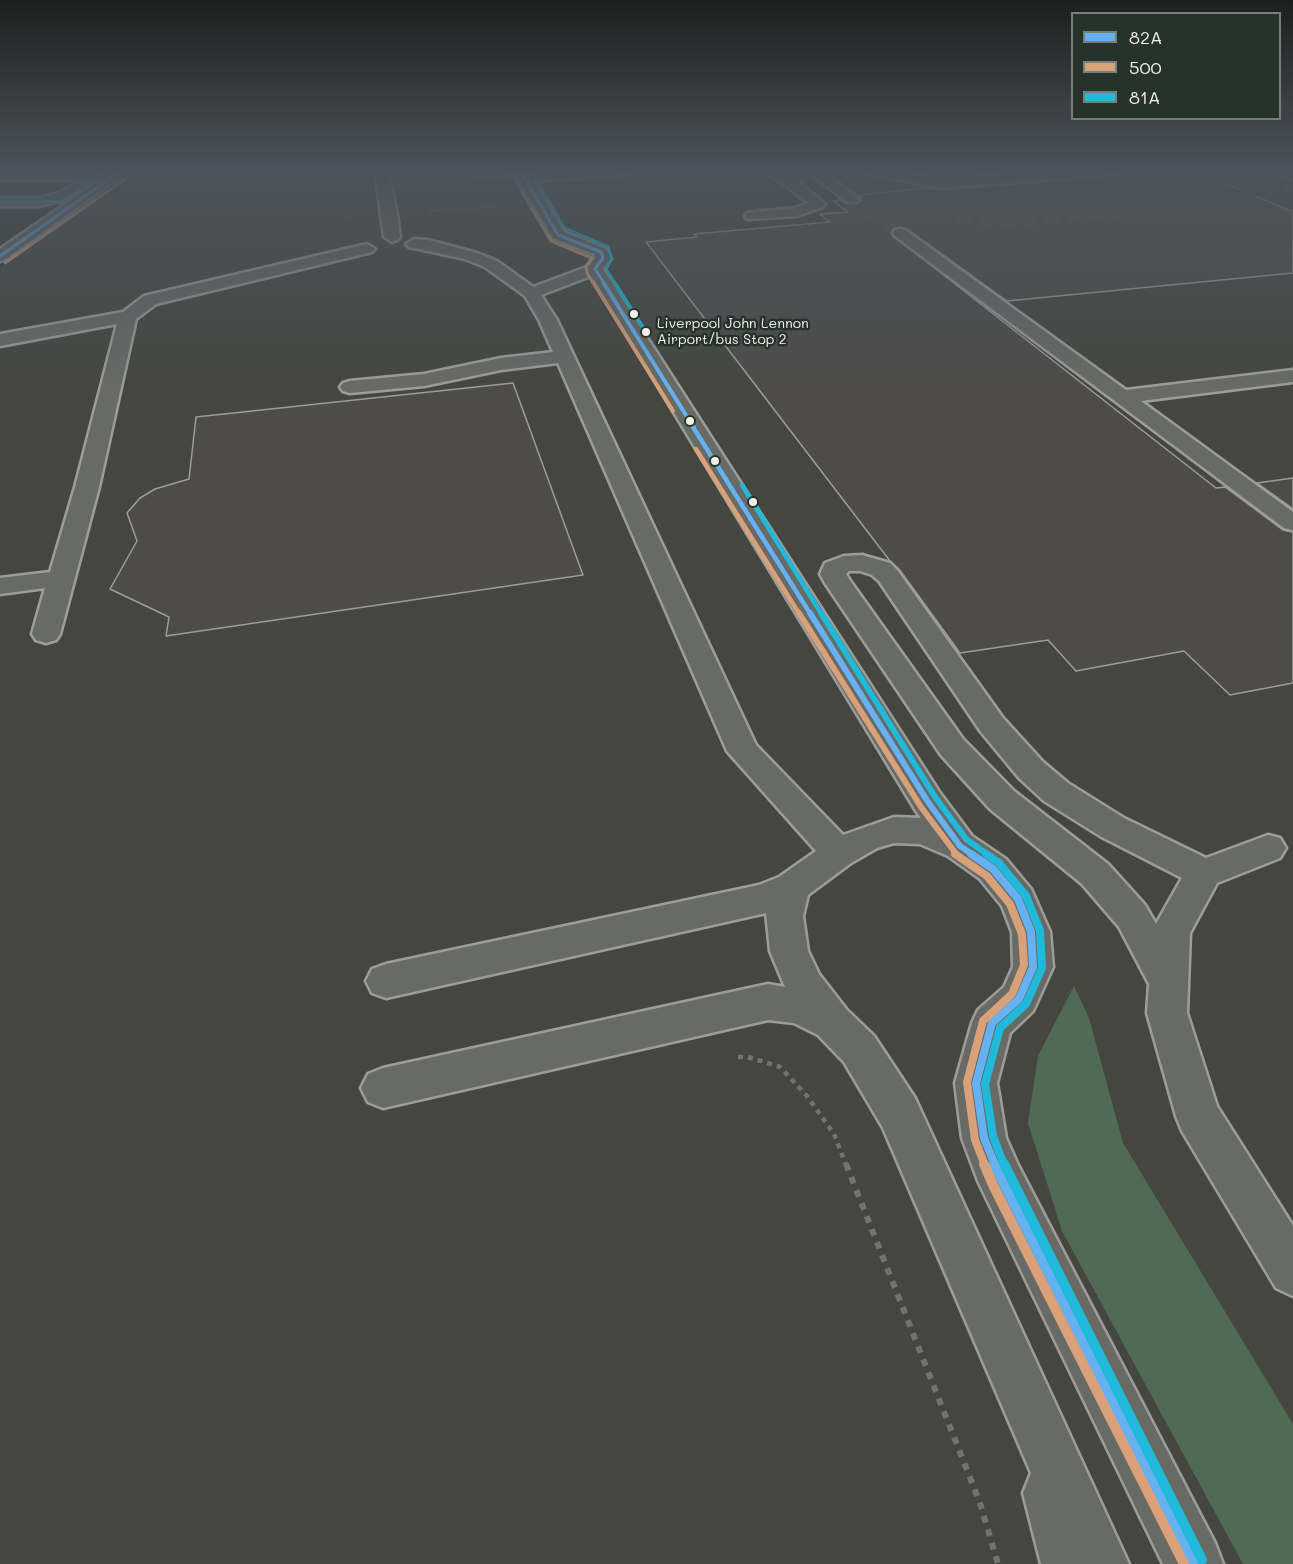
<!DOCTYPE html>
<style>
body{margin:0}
#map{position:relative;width:1293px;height:1564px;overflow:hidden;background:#353935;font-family:Mali,sans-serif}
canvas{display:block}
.legend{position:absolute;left:1071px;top:12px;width:210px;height:108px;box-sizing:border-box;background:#26332d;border:2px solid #787f78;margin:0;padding:8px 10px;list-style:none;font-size:18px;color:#f4f1e8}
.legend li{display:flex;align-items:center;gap:12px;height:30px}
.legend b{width:30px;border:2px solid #787f78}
</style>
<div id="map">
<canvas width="1293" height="1564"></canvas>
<ul class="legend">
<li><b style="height:8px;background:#66b1f2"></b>82A</li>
<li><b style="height:8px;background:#d9a179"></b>500</li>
<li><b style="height:8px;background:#20b9da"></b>81A</li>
</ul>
</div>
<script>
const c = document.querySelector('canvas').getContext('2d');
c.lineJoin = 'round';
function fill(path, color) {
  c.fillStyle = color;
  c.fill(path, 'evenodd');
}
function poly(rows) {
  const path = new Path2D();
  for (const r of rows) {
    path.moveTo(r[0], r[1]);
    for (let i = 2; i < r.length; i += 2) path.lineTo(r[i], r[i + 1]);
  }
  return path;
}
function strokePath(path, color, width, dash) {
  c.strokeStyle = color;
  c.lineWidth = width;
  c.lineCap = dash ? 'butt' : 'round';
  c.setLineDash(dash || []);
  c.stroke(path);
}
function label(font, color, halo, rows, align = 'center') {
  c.font = font + ' Mali,sans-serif';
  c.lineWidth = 5;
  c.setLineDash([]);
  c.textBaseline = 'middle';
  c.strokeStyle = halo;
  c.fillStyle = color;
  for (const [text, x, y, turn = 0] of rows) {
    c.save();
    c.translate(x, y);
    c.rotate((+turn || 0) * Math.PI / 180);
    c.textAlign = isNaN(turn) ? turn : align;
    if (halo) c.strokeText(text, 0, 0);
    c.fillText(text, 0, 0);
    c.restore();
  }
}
fill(poly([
 [140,170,1293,170,1293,1564,0,1564,0,268]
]), '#45463f');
fill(poly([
 [1074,986,1089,1018,1123,1143,1293,1424,1293,1564,1243,1564,1062,1231,1028,1123,1038,1056]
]), '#516a54');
const building = poly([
 [1127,170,1196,170,1293,212,1293,273,1007,301,906,228,895,228,891,234,1216,488,1225,487,1283,530,1293,532,1293,683,1230,695,1184,651,1076,671,1048,640,960,653,899,569,890,561,646,242,697,237,694,234,830,222,820,214,848,212,833,201,841,200,847,204,857,204,863,198,859,195,927,188,940,190,1119,176,1127,170],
 [513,383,583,575,166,636,169,617,110,589,137,541,127,513,140,498,155,489,189,479,196,417,513,383],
 [1293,478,1293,509,1257,483,1293,478]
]);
fill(building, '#4d4c49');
strokePath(building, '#9c9d9a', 1.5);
strokePath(poly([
 [1293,175,1238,179,1181,179,959,196,948,197,942,203,963,217,1000,222,1234,202,1262,189,1293,186],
 [852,199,900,233]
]), '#525550', 14, [14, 8]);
const minor = poly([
 [114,170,129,170,6,259,0,261,0,249,100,180,0,180,0,172,114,170],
 [375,170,388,170,397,214,400,237,397,240,392,242,384,237,375,170],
 [471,170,527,170,529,174,574,170,639,170,633,174,533,181,564,232,606,249,611,258,603,269,940,793,972,836,1006,859,1031,889,1050,932,1053,967,1033,1011,1010,1033,997,1083,1006,1138,1018,1165,1215,1543,1223,1564,1163,1564,978,1181,962,1138,955,1083,972,1023,978,1010,1004,987,1013,967,1012,932,1002,906,980,879,948,856,920,844,894,843,877,848,851,863,808,895,803,916,808,951,819,974,847,1010,874,1036,915,1098,1129,1564,1041,1564,1023,1493,1031,1473,883,1128,844,1062,818,1035,794,1023,768,1020,383,1108,368,1102,361,1088,368,1074,383,1068,768,984,785,987,770,951,766,913,386,998,372,993,366,981,372,969,386,964,759,885,779,877,816,851,727,751,558,363,501,370,424,386,350,393,343,391,340,387,343,383,350,381,424,374,501,358,553,352,539,320,525,296,485,267,465,259,409,247,406,244,414,239,428,240,477,253,497,261,533,287,589,266,595,258,594,254,553,238,516,174,476,177,471,176,470,173,471,170],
 [591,276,916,811,921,818,894,817,843,835,756,745,557,320,541,295,591,276],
 [759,170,778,170,790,175,825,204,823,207,797,216,747,219,745,216,747,213,795,208,808,203,780,181,759,170],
 [806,170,821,170,859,199,857,202,847,202,806,170],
 [863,170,891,170,940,180,1063,170,1125,170,1119,174,940,188,869,174,863,170],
 [1276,170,1293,170,1293,179,1277,173,1276,170],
 [77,183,84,187,68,199,39,206,0,206,0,198,39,198,58,193,77,183],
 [900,229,905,230,1126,390,1293,370,1293,382,1141,401,1293,512,1293,530,1284,528,895,236,893,233,895,230,900,229],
 [367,244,375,249,372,252,156,304,136,319,99,487,60,634,56,640,46,643,36,640,32,634,45,588,0,594,0,578,50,572,75,487,117,324,0,346,0,334,123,312,144,296,367,244],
 [862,555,890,563,897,570,1003,718,1043,762,1068,783,1124,818,1206,858,1268,835,1280,838,1286,848,1280,858,1217,883,1190,933,1187,1013,1217,1106,1293,1226,1293,1296,1276,1288,1182,1131,1176,1116,1147,1013,1149,984,1119,927,1082,884,990,809,941,755,825,583,820,574,825,563,844,556,862,555],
 [849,571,860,571,872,575,879,581,981,732,1019,778,1044,801,1100,836,1182,878,1156,924,1145,905,1108,864,1014,791,963,739,851,582,846,574,849,571]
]);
strokePath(minor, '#9c9d9a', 5);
strokePath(poly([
 [430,211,503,206],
 [345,218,353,217]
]), '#707370', 1.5, [2, 2]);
strokePath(poly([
 [738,1057,748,1057,780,1067,807,1096,834,1134,846,1165]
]), '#707370', 4.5, [5, 5]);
strokePath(poly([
 [846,1164,980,1503,998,1564]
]), '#707370', 6, [7, 7]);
fill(minor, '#686a66');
strokePath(poly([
 [520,170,558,235,601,252,603,258,595,269],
 [0,256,122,170],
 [595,269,604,283]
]), '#66b1f2', 3);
strokePath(poly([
 [603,282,694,428]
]), '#66b1f2', 4);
strokePath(poly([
 [693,427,811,615]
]), '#66b1f2', 4.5);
strokePath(poly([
 [810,613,928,802,960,846,973,855]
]), '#66b1f2', 6);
strokePath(poly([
 [971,854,993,869,1018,899,1031,932,1033,967,1019,999,992,1023,976,1083,984,1138,995,1165]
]), '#66b1f2', 8);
strokePath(poly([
 [994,1164,1194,1564]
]), '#66b1f2', 10);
strokePath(poly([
 [512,175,551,241,592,258,586,266,587,273,593,283],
 [5,263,128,177]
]), '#d9a179', 3);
strokePath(poly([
 [593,282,673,411]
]), '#d9a179', 4);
strokePath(poly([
 [696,449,800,615]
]), '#d9a179', 4.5);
strokePath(poly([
 [799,613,921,807,957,855]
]), '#d9a179', 6);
strokePath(poly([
 [955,854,987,876,1010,904,1022,934,1024,965,1012,994,983,1021,967,1082,975,1140,985,1165]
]), '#d9a179', 8);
strokePath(poly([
 [984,1164,993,1185,1184,1564]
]), '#d9a179', 10);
strokePath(poly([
 [531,170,564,228,608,247,612,259,606,269,615,283],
 [0,202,62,202,107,170]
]), '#20b9da', 3);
strokePath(poly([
 [614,282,646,332]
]), '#20b9da', 4);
strokePath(poly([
 [742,485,822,615]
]), '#20b9da', 4.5);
strokePath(poly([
 [821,613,935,797,966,839,988,855]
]), '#20b9da', 6);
strokePath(poly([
 [986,854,999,863,1026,896,1040,931,1042,968,1026,1004,1000,1028,985,1084,993,1136,1004,1165]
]), '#20b9da', 8);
strokePath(poly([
 [1004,1164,1202,1560]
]), '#20b9da', 10);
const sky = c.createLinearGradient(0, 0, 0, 389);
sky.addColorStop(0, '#1d1f1d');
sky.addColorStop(0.44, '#4b545c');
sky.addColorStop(1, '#4b545c00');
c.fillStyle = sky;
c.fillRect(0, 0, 1293, 389);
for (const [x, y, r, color] of [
 [634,314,5,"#f4f1e8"],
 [646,332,5,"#f4f1e8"],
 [690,421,5,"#f4f1e8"],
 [715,461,5,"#f4f1e8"],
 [753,502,5,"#f4f1e8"]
]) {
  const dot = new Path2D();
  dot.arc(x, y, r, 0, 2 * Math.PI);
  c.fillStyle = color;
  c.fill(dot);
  strokePath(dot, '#26332d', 2);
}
label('14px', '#f4f1e8', '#26332d', [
 ["Liverpool John Lennon",657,324],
 ["Airport/bus Stop 2",657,340]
], 'left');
</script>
